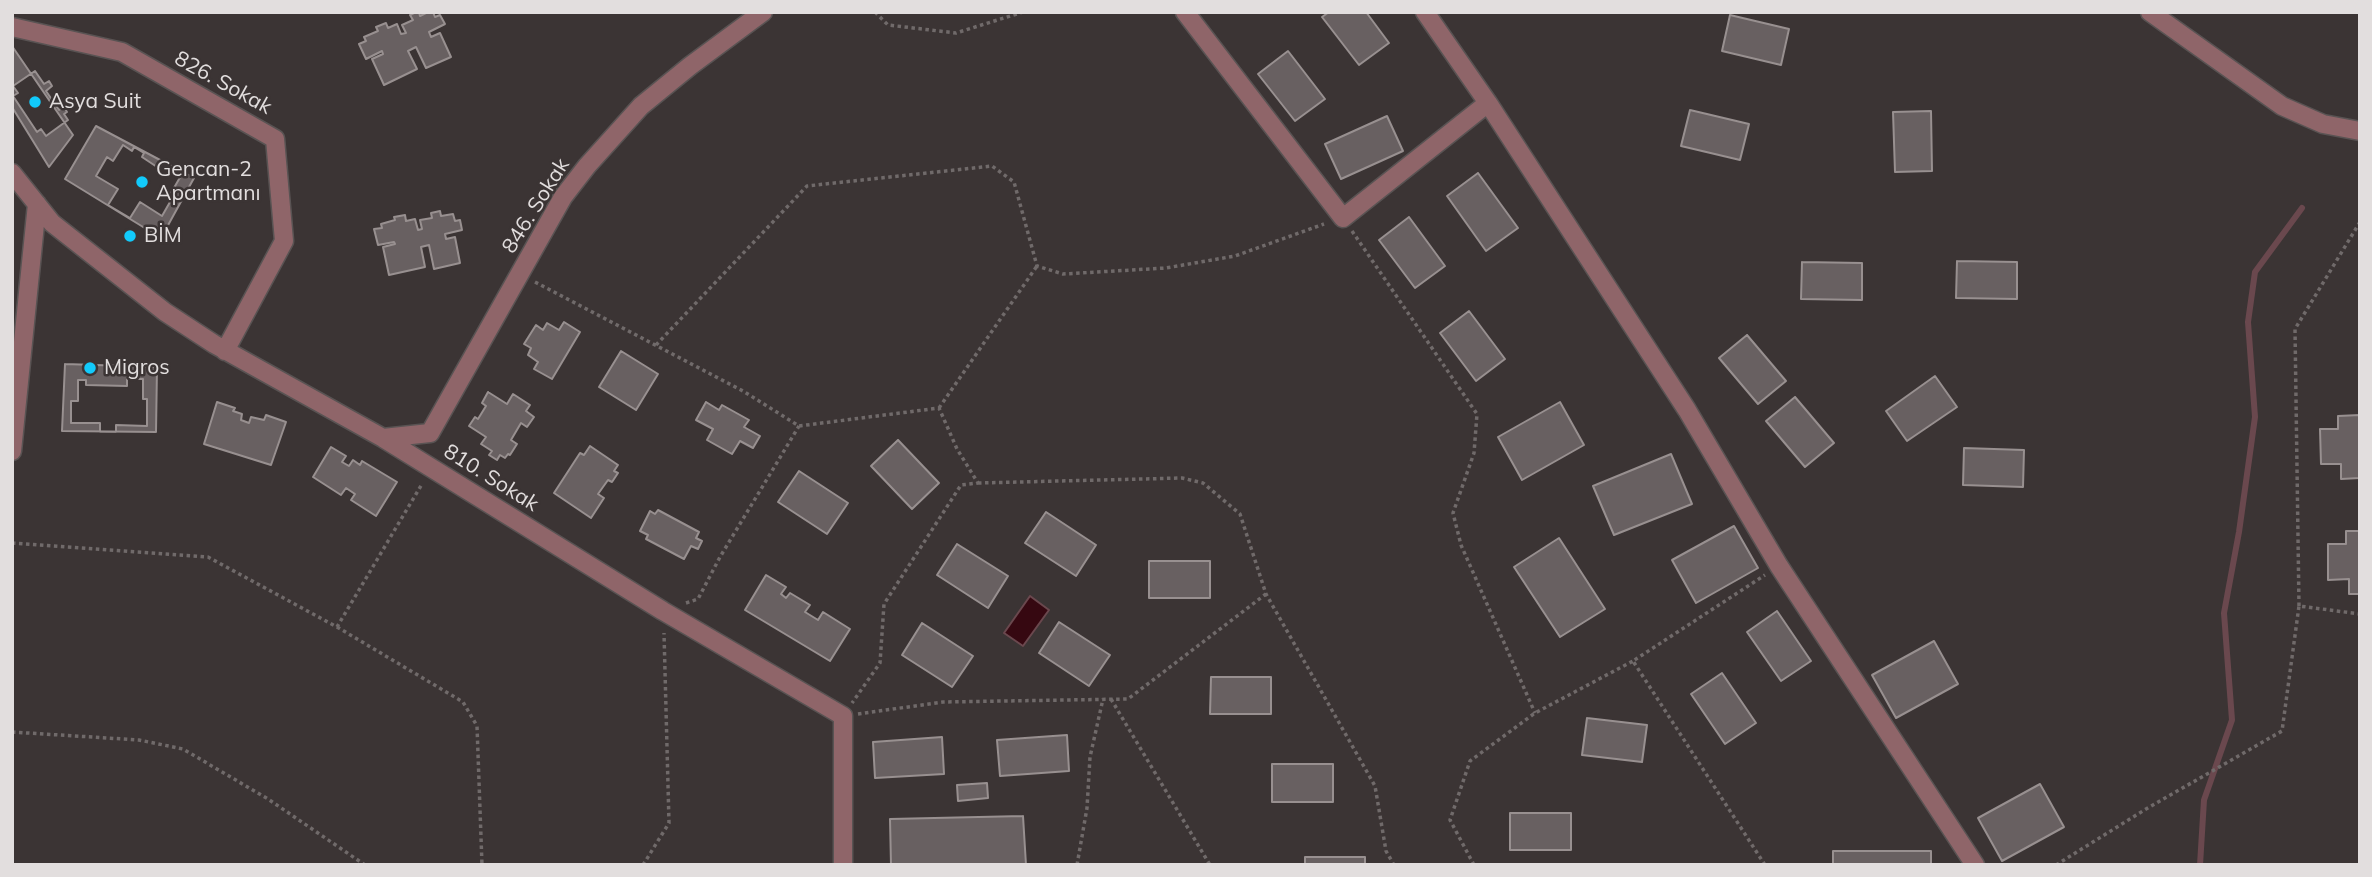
<!DOCTYPE html>
<meta charset="utf-8">
<style>
body{margin:0}
#map{position:relative;width:2372px;height:877px;overflow:hidden;background:#3b3434;font-family:Mulish,sans-serif}
canvas{display:block}
.frame{position:absolute;inset:0;border:14px solid #e2dede;pointer-events:none}
</style>
<div id="map">
<canvas width="2372" height="877"></canvas>
<div class="frame"></div>
</div>
<script>
const c = document.querySelector('canvas').getContext('2d');
c.lineJoin = 'round';
function fill(path, color) {
  c.fillStyle = color;
  c.fill(path, 'evenodd');
}
function poly(rows) {
  const path = new Path2D();
  for (const r of rows) {
    path.moveTo(r[0], r[1]);
    for (let i = 2; i < r.length; i += 2) path.lineTo(r[i], r[i + 1]);
  }
  return path;
}
function strokePath(path, color, width, dash) {
  c.strokeStyle = color;
  c.lineWidth = width;
  c.lineCap = dash ? 'butt' : 'round';
  c.setLineDash(dash || []);
  c.stroke(path);
}
function label(font, color, halo, rows, align = 'center') {
  c.font = font + ' Mulish,sans-serif';
  c.lineWidth = 5;
  c.setLineDash([]);
  c.textBaseline = 'middle';
  c.strokeStyle = halo;
  c.fillStyle = color;
  for (const [text, x, y, turn = 0] of rows) {
    c.save();
    c.translate(x, y);
    c.rotate((+turn || 0) * Math.PI / 180);
    c.textAlign = isNaN(turn) ? turn : align;
    if (halo) c.strokeText(text, 0, 0);
    c.fillText(text, 0, 0);
    c.restore();
  }
}
const water = poly([
 [1030,596,1049,610,1023,646,1004,633,1030,596]
]);
fill(water, '#360811');
strokePath(water, '#6a484e', 2);
strokePath(poly([
 [2200,865,2204,800,2232,720,2224,613,2239,532,2255,417,2248,322,2255,272,2302,208]
]), '#6a484e', 6);
const building = poly([
 [416,12,419,12,420,16,428,12,433,12,435,17,440,15,445,24,429,32,431,37,440,33,451,57,426,68,416,47,408,51,417,69,384,85,372,59,383,54,382,51,366,59,359,44,366,41,364,37,378,31,376,27,386,23,388,28,397,24,401,34,406,33,402,25,413,20,410,15,416,12],
 [1329,12,1366,12,1389,43,1359,65,1322,17,1329,12],
 [1730,15,1789,29,1781,65,1722,51,1730,15],
 [12,46,73,135,49,167,12,107,12,46],
 [1288,51,1325,99,1295,121,1258,74,1288,51],
 [35,71,44,84,49,81,52,86,46,91,59,110,64,107,67,112,64,114,68,120,46,136,41,129,37,132,13,96,18,93,13,86,35,71],
 [1690,110,1749,124,1740,160,1681,146,1690,110],
 [1931,111,1932,171,1895,172,1893,112,1931,111],
 [1387,116,1403,151,1341,179,1325,144,1387,116],
 [96,126,194,178,161,238,65,179,96,126],
 [123,145,132,151,134,147,144,153,142,157,157,167,161,161,182,174,171,193,174,195,162,216,140,202,130,218,108,205,118,189,96,176,107,157,113,161,123,145],
 [1478,173,1518,228,1486,251,1447,196,1478,173],
 [440,211,441,216,453,214,455,221,460,220,462,230,445,234,446,239,455,237,460,263,434,269,429,245,421,247,425,267,389,275,383,247,395,244,394,242,378,245,374,229,382,228,381,224,395,220,394,217,405,215,406,221,415,219,418,230,422,229,420,220,432,218,431,213,440,211],
 [1409,217,1445,266,1415,288,1379,240,1409,217],
 [1957,261,2017,262,2017,299,1956,298,1957,261],
 [1802,262,1862,263,1862,300,1801,299,1802,262],
 [1469,311,1505,359,1476,381,1440,333,1469,311],
 [564,322,580,332,552,379,534,369,538,362,528,355,531,348,524,344,536,325,543,330,547,323,559,330,564,322],
 [1747,335,1786,381,1758,404,1719,358,1747,335],
 [621,351,658,374,636,410,599,387,621,351],
 [65,364,157,367,156,432,62,431,65,364],
 [1935,376,1957,407,1907,441,1886,411,1935,376],
 [127,379,143,379,143,399,147,399,147,426,116,425,116,432,100,432,100,423,71,423,71,401,78,401,78,380,86,380,86,385,127,386,127,379],
 [488,392,507,404,513,394,530,405,526,411,534,417,527,427,521,423,511,440,517,444,510,455,508,454,505,458,500,455,497,460,489,455,492,451,481,444,486,437,469,426,475,417,478,419,486,406,482,403,488,392],
 [1795,397,1834,443,1805,467,1766,421,1795,397],
 [217,402,235,408,233,411,242,414,241,420,249,423,251,417,264,420,266,415,286,422,271,465,204,444,217,402],
 [706,402,719,410,722,405,749,420,744,427,760,436,753,448,740,441,732,454,707,440,713,429,696,420,706,402],
 [1560,402,1584,445,1522,480,1498,437,1560,402],
 [2360,415,2360,478,2341,479,2341,464,2321,464,2320,429,2338,429,2338,416,2360,415],
 [898,440,939,483,912,509,871,466,898,440],
 [590,446,618,465,614,471,618,473,612,482,608,480,598,494,604,498,591,518,554,493,580,453,584,455,590,446],
 [331,447,346,456,342,462,349,466,353,460,360,465,362,461,397,482,376,516,351,500,355,494,346,488,341,495,313,477,331,447],
 [1964,448,2024,450,2023,487,1963,485,1964,448],
 [1671,454,1692,504,1614,535,1593,486,1671,454],
 [799,471,848,503,827,534,778,502,799,471],
 [658,510,699,532,696,538,702,541,698,549,691,546,684,559,646,539,648,535,640,531,650,511,655,514,658,510],
 [1046,512,1096,545,1076,576,1025,543,1046,512],
 [1734,526,1758,568,1696,603,1672,560,1734,526],
 [2346,531,2360,531,2360,594,2349,594,2349,579,2328,580,2328,544,2346,544,2346,531],
 [1559,538,1605,609,1560,637,1514,567,1559,538],
 [957,544,1008,576,988,608,937,575,957,544],
 [1149,561,1210,561,1210,598,1149,598,1149,561],
 [766,575,786,587,781,594,786,598,790,593,810,605,805,612,818,620,823,612,850,629,830,661,745,610,766,575],
 [1777,611,1811,661,1781,681,1747,632,1777,611],
 [1059,622,1110,655,1089,686,1039,653,1059,622],
 [922,623,973,656,952,687,902,655,922,623],
 [1934,641,1958,684,1896,718,1872,675,1934,641],
 [1722,673,1756,723,1725,744,1691,694,1722,673],
 [1211,677,1271,677,1271,714,1210,714,1211,677],
 [1587,718,1647,725,1642,762,1582,755,1587,718],
 [1067,735,1069,771,1000,776,997,740,1067,735],
 [942,737,944,774,875,778,873,742,942,737],
 [1272,764,1333,764,1333,802,1272,802,1272,764],
 [987,783,988,798,958,801,957,785,987,783],
 [2040,784,2064,827,2002,861,1978,818,2040,784],
 [1510,813,1571,813,1571,850,1510,850,1510,813],
 [1023,816,1026,865,891,865,890,819,1023,816],
 [1833,851,1931,851,1931,865,1833,865,1833,851],
 [1305,857,1365,857,1365,865,1305,865,1305,857]
]);
fill(building, '#686061');
strokePath(building, '#989090', 2);
const minor = poly([
 [1185,12,1343,218,1488,103,1425,12],
 [2150,12,2282,106,2323,124,2360,131],
 [12,27,122,52,275,139,284,241,225,351],
 [1488,103,1687,410,1779,566,1975,865],
 [12,173,52,223,165,312,214,344,383,438,663,611,843,716,843,865],
 [383,438,430,433,563,197,587,166,641,106,690,66,763,12],
 [12,451,37,204]
]);
strokePath(minor, '#595353', 21);
strokePath(poly([
 [875,12,888,25,956,33,1023,12],
 [1352,231,1477,414,1474,453,1453,513,1461,545,1535,713],
 [535,282,743,391,799,426,939,408,957,449,978,483,961,485,884,604,880,663,852,703],
 [656,345,807,186,992,166,1014,182,1037,266,1063,274,1166,268,1235,256,1324,224],
 [939,408,1037,266],
 [978,483,1182,478,1203,483,1240,514,1266,594,1375,786,1386,851,1394,865],
 [12,543,208,557,337,627,422,484],
 [686,603,698,599,720,557,799,426],
 [2299,606,2295,329,2360,222],
 [337,627,463,702,477,726,482,865],
 [1111,699,1210,865],
 [858,714,943,702,1128,699,1266,594],
 [12,732,139,740,183,749,268,799,365,865],
 [643,865,669,823,664,633],
 [1077,865,1087,808,1090,757,1103,699],
 [1474,865,1450,820,1470,761,1535,713,1633,661],
 [1765,865,1633,661,1765,575],
 [2056,865,2146,809,2282,731,2299,606,2360,614]
]), '#706a6a', 3.5, [3.5, 3.5]);
strokePath(minor, '#8f6569', 18);
for (const [x, y, r, color] of [
 [35,102,7,"#12cafb"],
 [142,182,7,"#12cafb"],
 [130,236,7,"#12cafb"],
 [90,368,7,"#12cafb"]
]) {
  const dot = new Path2D();
  dot.arc(x, y, r, 0, 2 * Math.PI);
  c.fillStyle = color;
  c.fill(dot);
  strokePath(dot, '#3b3434', 2.5);
}
label('21px', '#e2dede', '#3b3434', [
 ["826. Sokak",223,83,29],
 ["846. Sokak",536,206,-58],
 ["810. Sokak",491,478,32]
]);
label('21px', '#e2dede', '#3b3434', [
 ["Asya Suit",49,102],
 ["Gencan-2",156,170],
 ["Apartmanı",156,194],
 ["BİM",144,236],
 ["Migros",104,368]
], 'left');
</script>
